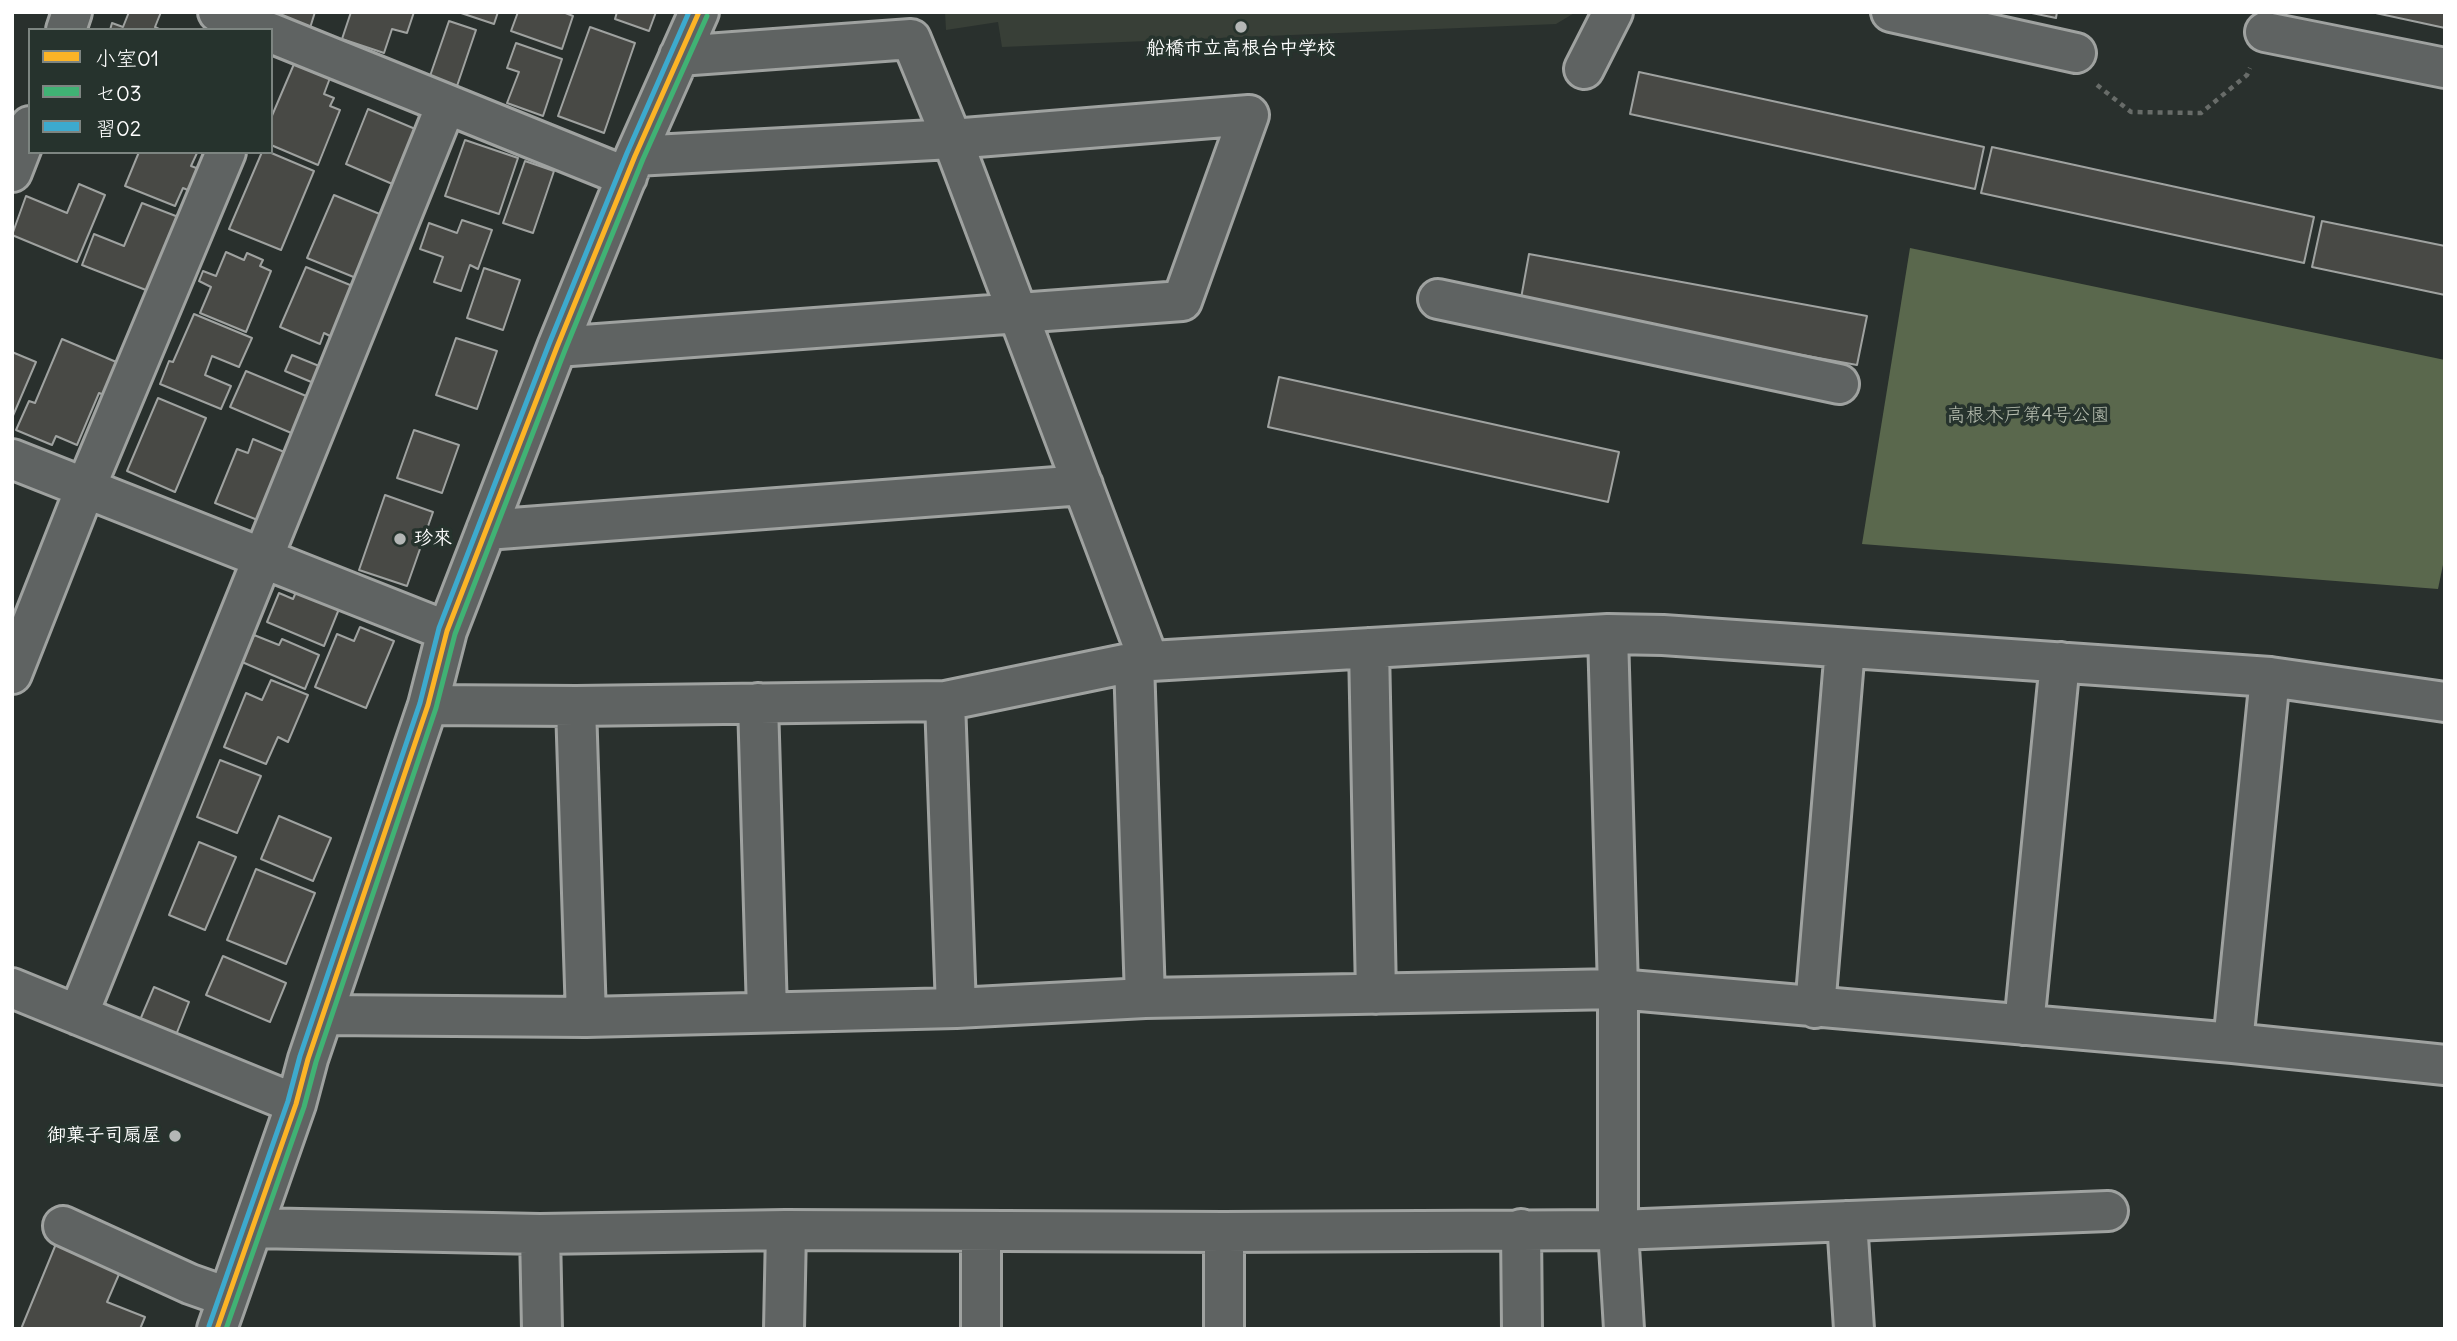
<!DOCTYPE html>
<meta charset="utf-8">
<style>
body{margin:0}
#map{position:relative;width:2457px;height:1341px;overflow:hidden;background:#29302d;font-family:Delius,"Klee One",sans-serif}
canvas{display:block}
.frame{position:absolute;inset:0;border:14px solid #fff;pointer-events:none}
.legend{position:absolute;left:28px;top:28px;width:245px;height:126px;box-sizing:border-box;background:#26332d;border:2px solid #7d8581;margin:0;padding:9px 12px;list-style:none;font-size:21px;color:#fff}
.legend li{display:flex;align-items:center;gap:14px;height:35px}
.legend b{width:35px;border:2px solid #7d8581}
</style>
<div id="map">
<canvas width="2457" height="1341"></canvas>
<div class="frame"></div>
<ul class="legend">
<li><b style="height:9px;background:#fcb426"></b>小室01</li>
<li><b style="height:9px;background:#40b274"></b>セ03</li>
<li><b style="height:9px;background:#3daace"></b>習02</li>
</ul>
</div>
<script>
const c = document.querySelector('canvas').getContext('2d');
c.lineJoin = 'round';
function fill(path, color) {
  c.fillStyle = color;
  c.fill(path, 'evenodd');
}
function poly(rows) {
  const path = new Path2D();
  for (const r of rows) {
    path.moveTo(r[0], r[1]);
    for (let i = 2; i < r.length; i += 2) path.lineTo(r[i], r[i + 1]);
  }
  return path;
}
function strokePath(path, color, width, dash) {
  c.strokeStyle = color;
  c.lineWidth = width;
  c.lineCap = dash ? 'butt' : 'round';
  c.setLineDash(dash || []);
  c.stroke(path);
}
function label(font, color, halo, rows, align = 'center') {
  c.font = font + ' Delius,"Klee One",sans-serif';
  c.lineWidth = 7;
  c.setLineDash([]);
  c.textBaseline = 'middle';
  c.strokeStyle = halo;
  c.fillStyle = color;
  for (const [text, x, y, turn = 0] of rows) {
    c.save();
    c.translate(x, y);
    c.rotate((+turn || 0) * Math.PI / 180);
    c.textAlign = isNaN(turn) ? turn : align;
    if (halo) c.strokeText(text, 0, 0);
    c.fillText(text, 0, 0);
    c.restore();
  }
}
fill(poly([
 [945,12,1576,12,1556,24,1002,47,998,22,946,30]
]), '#383f37');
fill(poly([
 [1910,248,2445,360,2445,555,2438,589,1862,544]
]), '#5a684d');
const building = poly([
 [129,12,161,12,155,27,161,30,110,30,112,23,123,27,129,12],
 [275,12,315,12,310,28,274,15,275,12],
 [351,12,414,12,407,33,392,29,384,53,342,39,351,12],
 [458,12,498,12,494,24,458,12],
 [518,12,563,12,573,16,562,49,511,31,518,12],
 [617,12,656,12,649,31,615,19,617,12],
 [2027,12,2057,12,2056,18,2027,12],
 [2371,12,2445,12,2445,28,2371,12],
 [449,21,476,30,457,86,430,76,449,21],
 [590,27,635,43,604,133,558,116,590,27],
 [516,43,562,59,543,116,507,103,519,72,507,68,516,43],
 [294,64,330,78,324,94,334,98,330,106,340,110,318,165,271,145,271,118,294,64],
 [1639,72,1984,147,1975,189,1630,114,1639,72],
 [368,109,420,131,397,186,346,164,368,109],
 [465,140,518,158,499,214,445,196,465,140],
 [1992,147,2314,217,2304,263,1981,193,1992,147],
 [139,152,197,153,191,166,199,169,190,191,183,188,175,206,125,186,139,152],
 [262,152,269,152,314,171,281,250,229,229,262,152],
 [525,161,554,171,533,233,503,223,525,161],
 [79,184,105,195,77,262,12,235,26,196,67,213,79,184],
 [334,195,382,215,356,278,307,258,334,195],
 [142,203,181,218,151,292,82,265,94,234,124,246,142,203],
 [462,220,492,230,478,269,470,265,461,291,434,282,443,257,420,249,429,223,457,233,462,220],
 [2322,221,2445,246,2445,295,2312,267,2322,221],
 [226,252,244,260,247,253,263,260,260,266,271,271,246,332,200,313,211,287,199,281,203,271,216,276,226,252],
 [1529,254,1867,316,1857,365,1520,304,1529,254],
 [306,267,355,287,334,338,324,333,320,344,280,327,306,267],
 [484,268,520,280,503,330,467,318,484,268],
 [194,314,252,338,239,367,212,356,205,375,231,386,221,409,160,384,169,361,173,362,194,314],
 [456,338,497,351,477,409,436,395,456,338],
 [62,339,121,364,107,396,99,393,77,445,56,436,52,445,16,430,29,401,35,403,62,339],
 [12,352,36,362,12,418,12,352],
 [292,355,324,368,316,384,285,371,292,355],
 [246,371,311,398,296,435,230,407,246,371],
 [1279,377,1619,452,1608,502,1268,427,1279,377],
 [158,398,206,418,175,492,127,471,158,398],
 [414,430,459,445,442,493,397,478,414,430],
 [253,439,289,454,260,521,215,503,237,449,248,453,253,439],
 [385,495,433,512,407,586,359,570,385,495],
 [296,592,339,609,324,646,267,622,279,593,293,599,296,592],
 [360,627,394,641,366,708,315,687,337,634,354,641,360,627],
 [254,635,279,645,282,639,319,655,305,689,242,662,254,635],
 [271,680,308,695,288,742,278,737,266,764,224,747,246,693,262,700,271,680],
 [220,760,261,776,237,833,197,817,220,760],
 [279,816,331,838,313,881,261,859,279,816],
 [199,842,236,857,205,930,169,915,199,842],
 [256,869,315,893,286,964,227,940,256,869],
 [223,956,286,983,270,1022,206,995,223,956],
 [154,987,189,1002,176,1035,140,1020,154,987],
 [58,1239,123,1265,107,1302,145,1317,140,1329,21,1329,58,1239]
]);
fill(building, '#484945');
strokePath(building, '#9fa2a0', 2);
const minor = poly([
 [218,12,264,30],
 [1891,12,2076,53],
 [66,30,72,12],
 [2265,32,2445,68],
 [271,33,627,177],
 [679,56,911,39,952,139,1149,661],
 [1584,69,1613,12],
 [12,172,30,126],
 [1438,299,1839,384],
 [557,347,1182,301,1249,115,952,139,635,156],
 [12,459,447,631],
 [486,530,1083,485],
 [1608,634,1618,989,1618,1230,1624,1329],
 [1369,648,1376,994],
 [1134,662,1145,998],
 [12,674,85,489,226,152],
 [945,701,956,1008],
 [758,703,767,1012],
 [428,705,576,706,945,701,1134,662,1608,634,1663,635,2270,677,2445,702],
 [576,706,586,1017],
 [12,988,296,1104],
 [1815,1008,1845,648],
 [78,1015,446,105],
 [323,1015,586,1017,956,1008,1145,998,1618,989,2233,1043,2445,1065],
 [2024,1025,2060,662],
 [2233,1043,2270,677],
 [1847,1221,1854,1329],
 [63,1226,190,1284,227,1297],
 [253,1228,540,1234,786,1230,1224,1232,1618,1230,2108,1211],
 [1521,1229,1522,1329],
 [540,1234,542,1329],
 [217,1329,296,1104,308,1059,428,705,447,631,557,347,635,156,699,12],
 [784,1329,786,1230],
 [981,1329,981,1232],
 [1224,1329,1224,1232]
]);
strokePath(minor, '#9fa2a0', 44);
strokePath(poly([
 [2097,85,2131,112,2201,113,2247,75,2250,68]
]), '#686c69', 4.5, [5, 5]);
strokePath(minor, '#5f6362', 38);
strokePath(poly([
 [217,1329,296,1104,308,1059,428,705,447,631,557,347,635,156,699,12]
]), '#fcb426', 5);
strokePath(poly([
 [226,1329,304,1107,316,1062,436,708,455,634,565,350,643,159,707,16]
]), '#40b274', 5);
strokePath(poly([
 [209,1326,288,1101,300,1056,420,703,439,628,549,344,627,153,689,12]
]), '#3daace', 5);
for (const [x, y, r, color] of [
 [1241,27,7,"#b4b7b6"],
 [400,539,7,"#b4b7b6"],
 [175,1136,7,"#b4b7b6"]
]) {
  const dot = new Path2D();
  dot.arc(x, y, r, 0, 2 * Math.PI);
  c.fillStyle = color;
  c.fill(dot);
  strokePath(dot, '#26332d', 2.5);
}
label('bold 19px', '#fff', '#26332d', [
 ["船橋市立高根台中学校",1241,49],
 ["珍來",414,539,"left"],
 ["御菓子司扇屋",161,1136,"right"]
]);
label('19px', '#b8bfb1', '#26332d', [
 ["高根木戸第4号公園",2028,416]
]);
</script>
